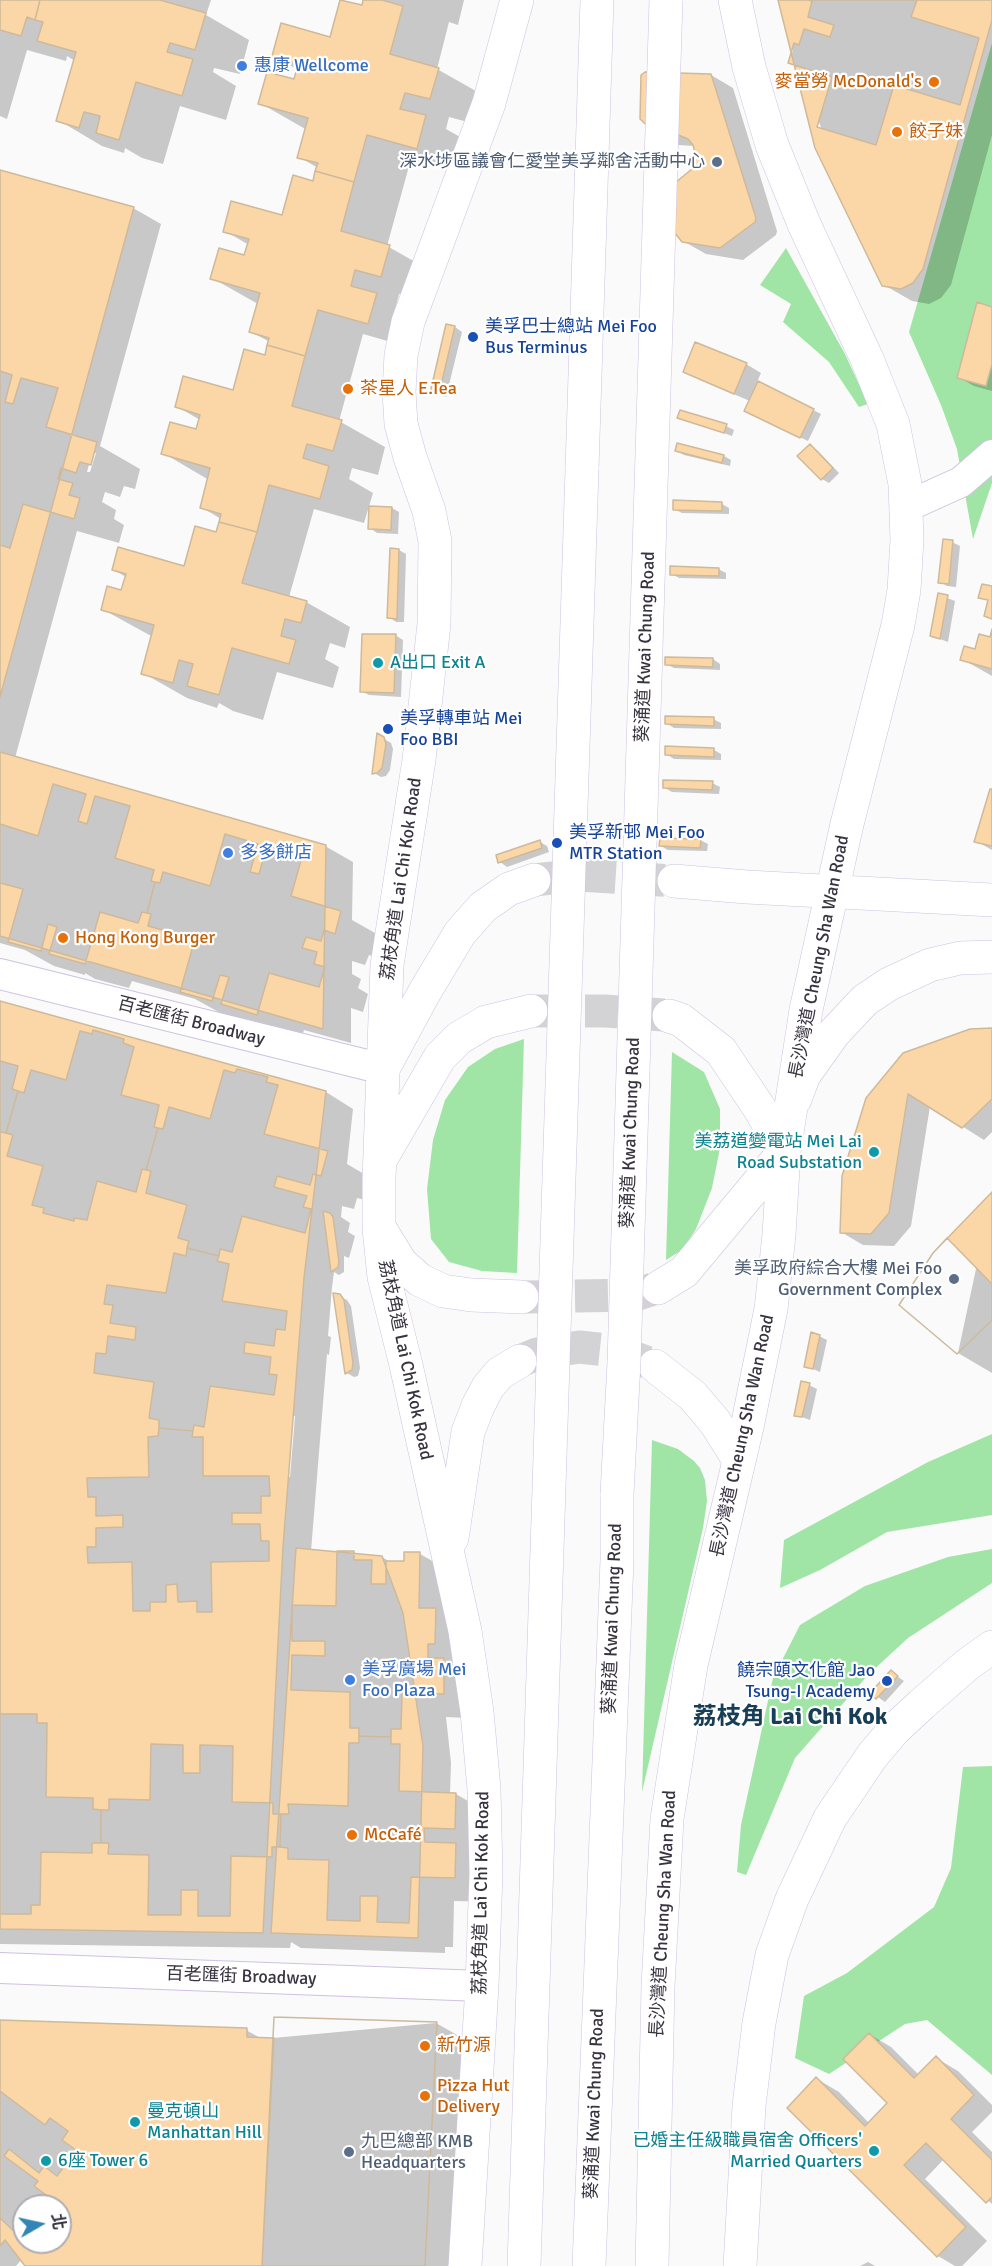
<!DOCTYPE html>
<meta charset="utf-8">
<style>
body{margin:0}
#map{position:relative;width:992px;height:2266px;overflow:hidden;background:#fafafa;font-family:Signika,"Noto Sans TC",sans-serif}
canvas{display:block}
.north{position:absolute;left:12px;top:2194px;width:60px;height:60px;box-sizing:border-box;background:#fff;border:2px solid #afadb3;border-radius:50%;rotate:81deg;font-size:16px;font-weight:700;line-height:24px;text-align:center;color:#383340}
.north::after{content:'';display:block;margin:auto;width:21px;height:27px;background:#3385b6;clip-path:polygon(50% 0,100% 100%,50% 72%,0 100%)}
</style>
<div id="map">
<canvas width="992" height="2266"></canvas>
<div class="north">北</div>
</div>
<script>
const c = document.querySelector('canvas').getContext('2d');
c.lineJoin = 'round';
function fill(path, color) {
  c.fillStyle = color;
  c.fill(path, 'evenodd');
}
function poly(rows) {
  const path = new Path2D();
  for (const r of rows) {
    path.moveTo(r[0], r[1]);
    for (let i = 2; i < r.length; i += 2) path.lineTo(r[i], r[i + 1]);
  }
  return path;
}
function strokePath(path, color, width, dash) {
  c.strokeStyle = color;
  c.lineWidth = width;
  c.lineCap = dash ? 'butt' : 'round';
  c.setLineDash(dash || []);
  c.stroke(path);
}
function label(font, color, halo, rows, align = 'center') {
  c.font = font + ' Signika,"Noto Sans TC",sans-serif';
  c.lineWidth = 4.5;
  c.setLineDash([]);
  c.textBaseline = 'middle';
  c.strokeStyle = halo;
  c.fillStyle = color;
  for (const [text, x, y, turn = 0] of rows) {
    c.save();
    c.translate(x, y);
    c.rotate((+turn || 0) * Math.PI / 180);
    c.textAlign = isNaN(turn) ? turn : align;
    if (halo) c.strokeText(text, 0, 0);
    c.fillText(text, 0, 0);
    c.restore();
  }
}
fill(poly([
 [992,43,992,483,973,539,957,449,941,405,909,332],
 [786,248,845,354,868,404,859,407,829,362,783,322,791,304,760,285],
 [524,1039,517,1273,482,1271,449,1262,431,1239,427,1189,433,1140,445,1100,468,1067,495,1049],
 [672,1052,704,1072,720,1109,720,1148,712,1188,696,1229,682,1250,666,1260],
 [992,1434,992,1515,887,1532,820,1570,780,1588,784,1540,928,1462],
 [652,1440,678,1449,694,1461,700,1468,705,1480,707,1501,703,1528,642,1792],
 [992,1549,992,1583,908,1638,869,1674,795,1758,746,1875,737,1872,741,1825,773,1678,800,1625,865,1586,948,1557],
 [992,1766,992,2075,927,2020,905,2024,829,2074,795,2058,804,1996,847,1973,934,1907,951,1868,963,1767]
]), '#a0e5a6');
fill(poly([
 [0,0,211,0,206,15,249,40,240,74,214,68,213,72,236,86,226,120,180,106,163,164,142,158,125,148,124,153,102,146,58,120,75,61,67,56,66,61,27,50,7,119,0,116],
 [365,0,464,0,458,25,449,22,437,69,483,95,475,124,449,117,446,129,469,142,461,173,411,159,387,246,433,272,425,301,399,294,396,306,420,320,412,348,363,334,339,421,385,447,378,475,352,468,349,479,373,493,364,523,314,509,289,597,306,602,350,627,345,648,330,643,325,659,339,667,333,688,277,672,263,720,233,711,219,703,217,708,187,698,143,673,153,637,102,609,122,592,126,577,114,570,185,568,217,534,221,519,201,507,209,480,163,453,197,430,200,420,176,406,234,392,266,357,270,342,251,332,258,304,212,278,245,257,249,245,225,231,283,217,314,183,318,168,299,157,307,130,260,103,295,81,298,70,273,55,331,39,363,7],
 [780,0,992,0,992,135,951,285,941,298,929,304,912,301,884,285,797,67,789,62,793,50],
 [711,75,733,88,777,231,776,235,743,260,706,254,683,241,694,170,698,156,695,146,678,145,655,132],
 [0,172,133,208,161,224,100,446,140,469,135,489,124,486,120,497,105,492,102,502,116,510,114,519,124,525,119,543,77,531,15,758,325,846,353,862,352,920,384,938,379,958,369,955,365,965,352,961,352,974,361,979,358,988,368,994,363,1012,351,1008,351,1043,304,1030,301,1039,226,1016,195,999,132,981,129,988,95,979,85,973,85,975,54,966,25,950,0,943],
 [92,453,96,453,90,472,87,472],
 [992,308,992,391,974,386,958,377],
 [455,327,462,332,446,397,432,392],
 [746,364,761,373,757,382,821,414,808,441,753,415,750,401,700,380,684,372],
 [679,417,726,426,734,430,732,436],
 [678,445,724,456,731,460,730,466,684,455,677,451],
 [810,446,817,450,839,473,829,483,822,479],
 [722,504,729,508,729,514,682,513,674,509],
 [392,508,399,512,398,534,377,533,370,528],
 [952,542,960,546,956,587,947,586,940,582],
 [399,550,406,554,404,622,396,622,389,617],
 [718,569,726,573,726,579,679,578,672,574],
 [939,595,955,601,948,642,932,636],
 [395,635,403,640,401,697,369,695,361,691],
 [992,635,992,676,962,659,991,639],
 [666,658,713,659,720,664,720,670,674,668,666,664],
 [713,719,721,723,721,729,674,728,666,723],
 [379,736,391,743,393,749,390,770,386,776,381,777,374,773],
 [714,750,721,754,721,760,674,759,666,754],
 [712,783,720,787,719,794,672,792,665,788],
 [992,791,992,850,976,841],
 [700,840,708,844,707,851,668,850,661,846],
 [540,842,547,846,549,852,507,867,500,862],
 [0,1003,326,1092,353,1109,347,1164,371,1178,365,1200,357,1198,354,1209,342,1206,341,1217,350,1223,348,1232,355,1236,349,1258,344,1256,344,1272,339,1275,334,1272,332,1287,328,1336,331,1337,329,1355,327,1354,311,1551,354,1552,358,1555,382,1557,390,1562,405,1562,420,1554,464,1579,488,1719,446,1717,451,1763,450,1794,456,1794,500,1820,498,1902,454,1901,453,1947,445,1947,445,1953,301,1948,291,1942,290,1948,0,1944],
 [292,1416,295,1416,290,1477,287,1477],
 [992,1030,992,1132,984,1140,930,1106,911,1226,894,1246,863,1245,841,1232,867,1099],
 [992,1194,992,1373,958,1353],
 [339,1296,347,1300,351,1306,360,1368,358,1376,354,1377,347,1373],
 [819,1336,827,1340,820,1372,806,1366],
 [809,1385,817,1389,810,1420,796,1415],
 [891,1672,904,1681,885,1702,872,1693],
 [0,2022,246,2030,262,2039,436,2023,480,2048,470,2266,27,2266,22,2259,16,2266,0,2266],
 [24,2206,60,2206,60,2242,24,2242],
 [869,2034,891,2047,919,2075,936,2058,958,2071,992,2105,992,2112,972,2132,992,2152,992,2204,944,2159,925,2179,987,2241,962,2266,955,2266,938,2256,817,2079,839,2092,870,2124,889,2103],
 [868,2262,875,2266,860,2266]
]), '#0003');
const building = poly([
 [0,0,40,0,35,20,27,17,21,36,0,30,0,0],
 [40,0,160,0,206,13,195,50,170,43,167,52,193,59,182,96,136,82,119,140,96,133,100,116,84,112,79,128,56,121,76,52,37,41,43,22,35,20,40,0],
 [340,0,362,5,363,0,382,0,403,6,390,54,439,68,430,99,405,93,400,109,426,115,417,149,367,135,354,182,315,171,318,163,297,158,308,118,258,104,267,72,294,79,298,64,272,56,281,23,330,37,340,0],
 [778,0,992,0,992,20,923,269,913,283,901,289,882,286,815,148,778,0],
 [808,0,917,0,911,17,979,38,960,105,894,85,876,145,817,127,832,77,788,63,794,43,799,45,804,29,830,37,834,25,808,17,812,1,808,0],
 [645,72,711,74,756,218,755,222,720,248,682,242,654,207,654,200,692,169,696,156,693,145,688,139,676,134,655,133,640,119,641,75,645,72],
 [0,170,134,207,0,697,0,170],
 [315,171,354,182,341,231,390,245,381,277,355,270,351,286,377,293,368,324,318,310,305,356,267,345,269,338,249,332,260,293,210,279,219,248,244,255,249,239,223,232,231,201,282,215,293,175,313,181,315,171],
 [977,302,992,307,992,364,986,386,957,378,977,302],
 [446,324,455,326,439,394,430,393,446,324],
 [695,342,747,363,734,394,683,372,695,342],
 [267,345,305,356,292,406,342,420,333,451,307,444,303,458,329,466,320,499,269,485,257,532,219,522,221,514,200,508,210,468,161,454,170,422,196,429,200,415,175,407,183,376,233,390,244,349,265,355,267,345],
 [0,371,12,375,5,402,13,404,21,378,58,388,46,427,97,442,91,465,80,462,76,473,61,468,58,479,73,483,69,495,80,498,74,519,23,504,10,548,0,545,0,371],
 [758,381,814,409,800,438,744,411,758,381],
 [680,410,727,424,724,433,677,418,680,410],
 [677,443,724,455,722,463,675,451,677,443],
 [810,444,833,468,821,480,797,456,810,444],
 [673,500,722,502,722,511,673,510,673,500],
 [369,506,392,507,391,530,368,529,369,506],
 [219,522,257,532,242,583,307,601,301,623,285,619,281,636,296,640,289,664,232,648,219,695,187,686,193,664,179,660,173,683,141,674,154,625,101,610,107,586,121,590,126,574,112,570,118,547,184,566,195,526,216,532,219,522],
 [943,539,953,540,949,584,938,583,943,539],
 [390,548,399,549,397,619,387,618,390,548],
 [670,566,719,568,719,576,670,575,670,566],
 [982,584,992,586,992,619,984,616,988,600,978,598,982,584],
 [938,593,948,595,940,639,930,636,938,593],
 [992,629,992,669,960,660,964,646,975,649,979,634,990,637,992,629],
 [362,634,396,634,394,693,360,692,362,634],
 [665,657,713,658,713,667,665,665,665,657],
 [665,716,714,717,714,726,665,724,665,716],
 [377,733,384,737,386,744,382,768,377,773,372,774,377,733],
 [665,746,714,748,714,757,665,755,665,746],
 [0,752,326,845,323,1029,0,936,0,752],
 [663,780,713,781,712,790,663,788,663,780],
 [53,784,86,794,78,821,87,824,95,796,130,806,115,858,154,870,151,881,155,882,147,913,142,912,138,923,100,912,85,964,49,954,57,927,48,924,41,951,8,942,23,889,0,883,0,824,38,836,53,784],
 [990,789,992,789,992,846,974,842,990,789],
 [225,834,258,844,250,872,259,874,267,846,302,857,291,896,341,911,335,934,324,930,321,941,306,937,302,948,317,952,314,964,325,967,319,987,269,973,257,1015,221,1004,229,977,220,975,212,1001,180,992,195,939,148,926,151,914,147,913,155,882,160,883,163,872,210,886,225,834],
 [660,838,701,839,700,848,659,846,660,838],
 [540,840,542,848,498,863,496,855,540,840],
 [0,1001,326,1091,304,1278,283,1547,263,1933,0,1929,0,1001],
 [992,1028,992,1099,962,1128,908,1094,889,1213,871,1234,840,1233,842,1176,866,1098,903,1053,970,1029,992,1028],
 [93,1030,124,1039,123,1043,134,1047,121,1095,159,1105,154,1127,158,1128,146,1170,142,1169,136,1192,97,1181,87,1220,74,1218,74,1221,43,1213,44,1208,32,1205,43,1166,7,1156,13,1135,6,1133,18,1091,24,1093,31,1070,66,1080,80,1031,92,1034,93,1030],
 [0,1061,18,1066,12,1089,18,1091,6,1133,0,1132,0,1061],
 [237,1069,268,1077,266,1082,278,1085,264,1134,328,1151,321,1176,313,1174,310,1185,277,1176,274,1187,307,1196,303,1207,311,1209,305,1233,242,1216,232,1252,220,1249,219,1256,187,1248,189,1241,178,1238,187,1205,146,1193,151,1171,146,1170,158,1128,163,1129,169,1107,210,1119,224,1070,235,1073,237,1069],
 [992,1192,992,1320,957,1354,899,1305,933,1253,992,1192],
 [323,1211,330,1213,333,1217,339,1262,338,1267,331,1272,323,1211],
 [947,1238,992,1284,992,1320,957,1354,899,1305,933,1253,947,1238],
 [187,1248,219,1256,217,1261,229,1264,222,1301,287,1311,285,1330,276,1329,274,1346,245,1342,244,1353,271,1357,269,1374,277,1375,274,1395,210,1386,204,1427,194,1425,193,1431,159,1428,159,1420,149,1418,154,1382,94,1373,96,1353,106,1354,108,1336,135,1340,136,1327,110,1323,113,1305,104,1304,107,1285,166,1293,174,1253,186,1256,187,1248],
 [333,1293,340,1294,344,1300,353,1363,352,1370,345,1374,333,1293],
 [811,1332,820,1335,813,1369,804,1367,811,1332],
 [801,1381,810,1383,802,1417,794,1416,801,1381],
 [159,1428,193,1431,192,1437,203,1437,203,1476,269,1476,270,1496,261,1496,261,1513,232,1513,232,1524,260,1524,261,1541,269,1541,269,1561,211,1562,212,1612,197,1612,197,1601,178,1602,177,1584,166,1585,166,1602,150,1602,150,1611,133,1611,132,1562,88,1563,87,1547,96,1547,96,1528,123,1527,123,1515,96,1516,96,1497,88,1497,87,1478,149,1477,148,1437,158,1436,159,1428],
 [296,1548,382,1556,403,1613,423,1746,418,1938,271,1933,296,1548],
 [337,1551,354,1551,354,1560,372,1560,371,1584,386,1584,386,1561,404,1561,404,1552,420,1552,419,1608,436,1608,435,1644,428,1644,428,1658,444,1658,444,1694,402,1693,401,1729,391,1729,391,1737,359,1736,359,1728,350,1728,350,1692,291,1690,292,1655,325,1656,325,1641,292,1641,292,1605,336,1606,337,1551],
 [891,1670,898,1676,876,1699,870,1693,891,1670],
 [0,1714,37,1714,37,1723,47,1723,46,1797,93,1798,93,1809,101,1810,101,1843,92,1843,92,1853,41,1852,40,1905,31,1905,31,1914,0,1914,0,1714],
 [359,1736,391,1737,391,1744,400,1744,399,1791,456,1793,455,1829,424,1828,425,1842,456,1843,455,1878,411,1877,409,1923,377,1922,378,1896,360,1896,360,1921,327,1920,329,1860,288,1859,288,1848,280,1847,281,1814,289,1814,288,1804,348,1806,349,1743,359,1743,359,1736],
 [151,1744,183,1745,183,1773,200,1773,200,1745,233,1746,232,1802,273,1803,273,1814,281,1814,280,1847,272,1847,272,1857,231,1856,230,1916,198,1916,198,1890,181,1890,181,1915,148,1915,149,1855,108,1854,109,1843,101,1843,101,1810,109,1810,109,1799,150,1800,151,1744],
 [274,2017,437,2022,425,2266,262,2266,274,2017],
 [274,2017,437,2022,425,2266,262,2266,274,2017],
 [0,2020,247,2028,247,2037,274,2038,262,2266,25,2266,5,2240,0,2246,0,2020],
 [24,2206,60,2206,60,2242,24,2242,24,2206],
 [869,2033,914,2078,936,2056,974,2095,951,2119,992,2160,992,2197,986,2203,926,2143,904,2165,966,2227,937,2257,787,2108,816,2077,865,2126,887,2103,843,2059,869,2033],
 [0,2091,45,2125,50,2118,68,2131,62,2140,76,2150,57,2176,44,2166,39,2173,9,2149,4,2156,38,2181,34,2186,58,2204,24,2206,24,2237,18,2235,0,2218,0,2091]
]);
fill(building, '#fbd7a7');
strokePath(building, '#ceb99b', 1.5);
strokePath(poly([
 [534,880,580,875,674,881]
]), '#d3d2d5', 33, [33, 16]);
strokePath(poly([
 [536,1011,605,1011,664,1015],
 [526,1297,635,1295,653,1289],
 [520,1361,537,1354,579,1347,616,1351,649,1363]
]), '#d3d2d5', 33, [33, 16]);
const street = poly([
 [908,506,961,482,992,455],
 [0,974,383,1069],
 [0,1968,482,1986]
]);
const secondary = poly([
 [674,881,747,887,992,900],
 [383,1069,424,993,460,933,483,907,509,889,534,880],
 [795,1099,804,1075,834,1033,865,1000,889,984,930,965,960,958,992,957]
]);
const primary = poly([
 [669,1016,681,1020,721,1051,760,1109,784,1152],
 [382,1157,440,1057,459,1038,486,1022,531,1011],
 [382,1232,401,1263,420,1280,443,1291,471,1295,522,1297],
 [658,1288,684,1272,784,1152],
 [655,1366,693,1396,715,1422,739,1460],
 [452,1538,468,1432,478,1406,488,1387,500,1373,520,1361],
 [465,2266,482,1986,486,1873,484,1789,477,1712,465,1631,406,1365,384,1277,379,1228,379,1179,387,965,419,760,434,624,435,541,429,511,410,457,401,424,399,392,401,355,408,322,489,103,517,0],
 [652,2266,658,1986,667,1819,691,1665,747,1427,771,1309,779,1235,784,1152,806,1010,847,824,898,625,904,590,907,540,905,484,893,424,867,359,804,224,772,145,749,67,735,0],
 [740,2266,749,2106,759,2023,772,1955,792,1899,830,1818,872,1756,894,1730,922,1704,968,1664,992,1647]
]);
const highway = poly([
 [582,469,597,0],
 [524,2266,553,1363],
 [589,2266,617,1560,617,1494]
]);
strokePath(street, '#cec1e2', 32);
strokePath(secondary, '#cec1e2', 34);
strokePath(primary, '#cec1e2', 34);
strokePath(highway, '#cec1e2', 34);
strokePath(street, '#fff', 30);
strokePath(secondary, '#fff', 33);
strokePath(primary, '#fff', 33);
strokePath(highway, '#fff', 33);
const highwayBridge = poly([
 [553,1363,582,469],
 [617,1494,624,1362,666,0]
]);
strokePath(highwayBridge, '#cec1e2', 34, []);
strokePath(highwayBridge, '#fff', 33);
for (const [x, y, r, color] of [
 [242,66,6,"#3f7fe0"],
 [934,82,6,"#e8710a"],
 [897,132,6,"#e8710a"],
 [717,162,6,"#5c6f8a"],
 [473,337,6,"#1a4fb4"],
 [348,389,6,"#e8710a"],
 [378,663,6,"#0f9aa8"],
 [388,729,6,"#1a4fb4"],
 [557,843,6,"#1a4fb4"],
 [228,853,6,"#3f7fe0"],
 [63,938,6,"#e8710a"],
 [874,1152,6,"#0f9aa8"],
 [954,1279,6,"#5c6f8a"],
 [350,1680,6,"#3f7fe0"],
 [887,1681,6,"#1a4fb4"],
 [352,1835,6,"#e8710a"],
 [425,2046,6,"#e8710a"],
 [425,2096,6,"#e8710a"],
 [135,2122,6,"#0f9aa8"],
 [874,2151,6,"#0f9aa8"],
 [349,2152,6,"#5c6f8a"],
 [46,2161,6,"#0f9aa8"]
]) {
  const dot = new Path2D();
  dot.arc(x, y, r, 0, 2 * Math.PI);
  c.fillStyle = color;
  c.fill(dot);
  strokePath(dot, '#fff', 2);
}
label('18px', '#366cbe', '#fff', [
 ["惠康 Wellcome",254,66],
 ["多多餅店",240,853],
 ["美孚廣場 Mei",362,1670],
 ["Foo Plaza",362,1691]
], 'left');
label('18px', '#c56008', '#fff', [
 ["麥當勞 McDonald's",922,82,"right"],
 ["餃子妹",909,132],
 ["茶星人 E.Tea",360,389],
 ["Hong Kong Burger",75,938],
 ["McCafé",364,1835],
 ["新竹源",437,2046],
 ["Pizza Hut",437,2086],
 ["Delivery",437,2107]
], 'left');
label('18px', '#4e5e75', '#fff', [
 ["深水埗區議會仁愛堂美孚鄰舍活動中心",705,162],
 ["美孚政府綜合大樓 Mei Foo",942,1269],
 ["Government Complex",942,1290],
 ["九巴總部 KMB",361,2142,"left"],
 ["Headquarters",361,2163,"left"]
], 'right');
label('18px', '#164399', '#fff', [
 ["美孚巴士總站 Mei Foo",485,327],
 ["Bus Terminus",485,348],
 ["美孚轉車站 Mei",400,719],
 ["Foo BBI",400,740],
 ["美孚新邨 Mei Foo",569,833],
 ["MTR Station",569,854],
 ["饒宗頤文化館 Jao",875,1671,"right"],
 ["Tsung-I Academy",875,1692,"right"]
], 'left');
label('18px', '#383340', '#fff', [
 ["葵涌道 Kwai Chung Road",646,647,-88],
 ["荔枝角道 Lai Chi Kok Road",402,879,-82],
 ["長沙灣道 Cheung Sha Wan Road",820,957,-79],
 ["百老匯街 Broadway",191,1022,14],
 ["葵涌道 Kwai Chung Road",631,1133,-88],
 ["荔枝角道 Lai Chi Kok Road",405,1360,78],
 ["長沙灣道 Cheung Sha Wan Road",743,1436,-78],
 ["葵涌道 Kwai Chung Road",613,1619,-88],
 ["荔枝角道 Lai Chi Kok Road",482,1893,-89],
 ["長沙灣道 Cheung Sha Wan Road",664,1914,-87],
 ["百老匯街 Broadway",241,1977,2],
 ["葵涌道 Kwai Chung Road",595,2104,-88]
]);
label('18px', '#0d838f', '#fff', [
 ["A出口 Exit A",390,663],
 ["美荔道變電站 Mei Lai",862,1142,"right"],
 ["Road Substation",862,1163,"right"],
 ["曼克頓山",147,2112],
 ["Manhattan Hill",147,2133],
 ["已婚主任級職員宿舍 Officers'",862,2141,"right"],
 ["Married Quarters",862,2162,"right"],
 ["6座 Tower 6",58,2161]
], 'left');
label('bold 24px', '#173e56', '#fff', [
 ["荔枝角 Lai Chi Kok",790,1718]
]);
</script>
